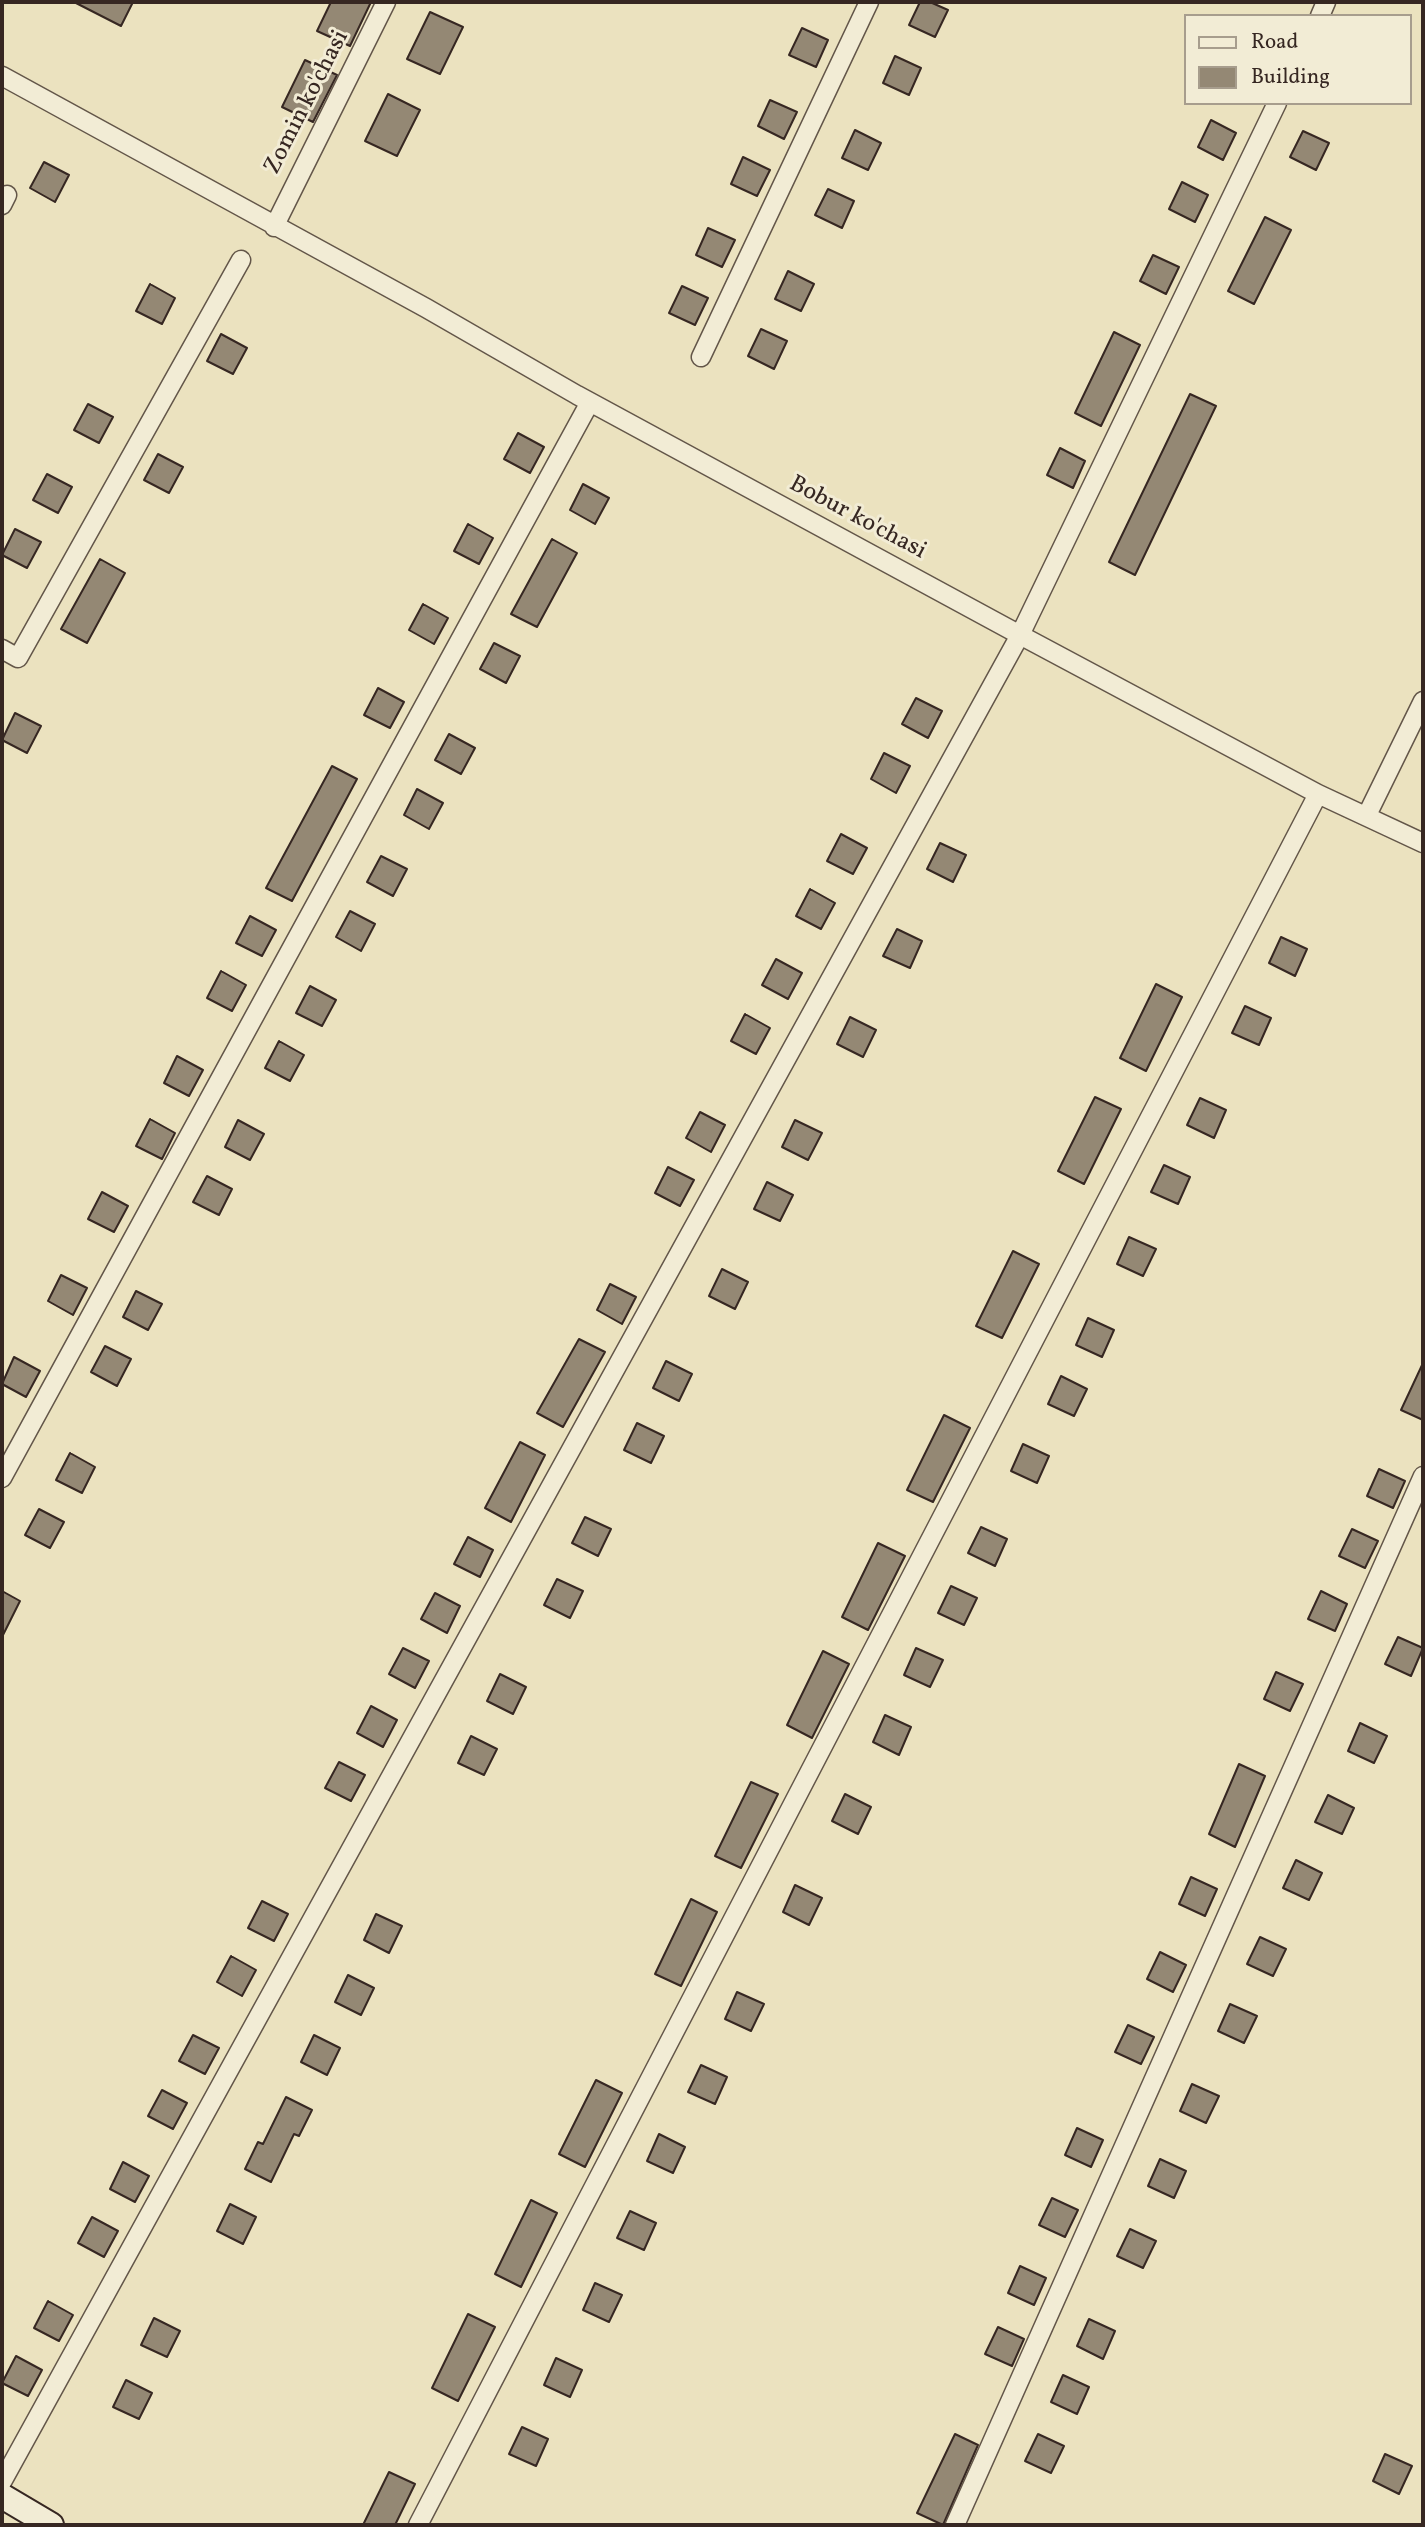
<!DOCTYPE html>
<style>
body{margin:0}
#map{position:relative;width:1425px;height:2527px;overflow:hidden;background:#ebe2bf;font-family:Vollkorn,serif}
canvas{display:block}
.frame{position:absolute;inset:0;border:4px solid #362722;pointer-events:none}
.legend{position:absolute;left:1184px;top:14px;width:228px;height:91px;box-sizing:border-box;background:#f2ecd5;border:2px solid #a79d8d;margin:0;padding:9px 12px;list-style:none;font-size:21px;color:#362722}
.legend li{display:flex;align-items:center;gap:14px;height:35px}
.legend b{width:35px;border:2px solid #a79d8d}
</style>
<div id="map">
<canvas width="1425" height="2527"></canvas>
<div class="frame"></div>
<ul class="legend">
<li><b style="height:9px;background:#f2ecd5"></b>Road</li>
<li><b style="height:19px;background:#948874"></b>Building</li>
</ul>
</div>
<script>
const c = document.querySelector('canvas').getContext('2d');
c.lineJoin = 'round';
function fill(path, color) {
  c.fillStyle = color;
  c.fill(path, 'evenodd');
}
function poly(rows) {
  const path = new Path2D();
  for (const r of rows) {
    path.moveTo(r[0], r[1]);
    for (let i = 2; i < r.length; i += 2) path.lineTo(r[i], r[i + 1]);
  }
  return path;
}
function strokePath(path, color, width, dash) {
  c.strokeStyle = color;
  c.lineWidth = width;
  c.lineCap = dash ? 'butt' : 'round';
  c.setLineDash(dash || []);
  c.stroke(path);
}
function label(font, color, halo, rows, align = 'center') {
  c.font = font + ' Vollkorn,serif';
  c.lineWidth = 6;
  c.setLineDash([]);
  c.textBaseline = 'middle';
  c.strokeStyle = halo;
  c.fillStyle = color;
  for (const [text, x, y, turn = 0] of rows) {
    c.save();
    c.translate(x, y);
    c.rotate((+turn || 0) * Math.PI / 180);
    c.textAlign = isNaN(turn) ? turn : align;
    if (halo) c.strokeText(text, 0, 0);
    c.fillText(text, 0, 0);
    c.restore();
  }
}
const building = poly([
 [74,2,133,2,121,26,74,2],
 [331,2,371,2,350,46,317,31,331,2],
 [920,2,930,2,948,10,935,37,909,25,920,2],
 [430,12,463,27,440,74,407,59,430,12],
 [802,28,828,40,816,67,789,55,802,28],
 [895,56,921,68,909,95,883,83,895,56],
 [305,60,337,75,313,122,282,107,305,60],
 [388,94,420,110,397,156,365,141,388,94],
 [770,100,797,112,784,139,758,126,770,100],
 [1211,120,1236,133,1223,160,1198,147,1211,120],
 [855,130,881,143,868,170,842,158,855,130],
 [1303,131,1329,143,1316,170,1290,157,1303,131],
 [743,157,770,170,757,196,731,184,743,157],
 [44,162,69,175,55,202,30,188,44,162],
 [1182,182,1208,195,1195,222,1169,209,1182,182],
 [828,189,854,201,842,228,815,215,828,189],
 [1265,217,1291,230,1254,304,1228,291,1265,217],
 [708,228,735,240,722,267,696,255,708,228],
 [1153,255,1179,267,1166,294,1140,281,1153,255],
 [788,271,814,284,801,311,775,299,788,271],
 [150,284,175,298,162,324,136,311,150,284],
 [682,286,708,298,695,325,669,313,682,286],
 [761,329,787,341,774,369,748,356,761,329],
 [1114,332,1140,345,1101,426,1075,413,1114,332],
 [221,334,247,348,233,374,207,361,221,334],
 [1190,394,1216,406,1135,575,1109,562,1190,394],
 [88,404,113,417,99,443,74,430,88,404],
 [518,433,544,447,530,473,504,459,518,433],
 [1060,448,1085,461,1073,488,1047,475,1060,448],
 [158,454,183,467,169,493,144,480,158,454],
 [47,474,72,487,58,513,33,500,47,474],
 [583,484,609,498,595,524,570,510,583,484],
 [468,524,493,538,479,564,454,551,468,524],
 [15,529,41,542,27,568,2,555,15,529],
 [552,539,577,553,537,627,511,614,552,539],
 [100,559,125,573,87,643,61,629,100,559],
 [423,604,448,618,434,644,409,630,423,604],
 [494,643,520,656,506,683,480,669,494,643],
 [378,688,404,702,390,728,364,715,378,688],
 [916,698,942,711,928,738,902,724,916,698],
 [15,713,41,726,27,753,2,740,15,713],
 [449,734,475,748,461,774,435,760,449,734],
 [884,753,910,766,896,793,871,779,884,753],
 [332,766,357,779,292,901,266,888,332,766],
 [417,789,443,803,429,829,404,815,417,789],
 [841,834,867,848,853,874,827,861,841,834],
 [940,843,966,855,953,882,927,869,940,843],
 [381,856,407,869,393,896,367,882,381,856],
 [810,889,835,903,821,929,796,916,810,889],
 [350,911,375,924,361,951,336,937,350,911],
 [250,916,276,930,262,956,236,943,250,916],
 [897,929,922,941,910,968,883,956,897,929],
 [1281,937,1307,949,1295,976,1269,963,1281,937],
 [776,959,802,973,788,999,762,985,776,959],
 [221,971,246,985,232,1011,207,998,221,971],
 [1156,984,1182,997,1146,1071,1120,1058,1156,984],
 [310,986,336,1000,322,1026,296,1013,310,986],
 [1245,1006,1271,1018,1259,1045,1232,1033,1245,1006],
 [745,1014,770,1028,756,1054,731,1041,745,1014],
 [850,1017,876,1030,863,1057,837,1044,850,1017],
 [279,1041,304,1055,290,1081,265,1068,279,1041],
 [177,1056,203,1070,189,1096,164,1083,177,1056],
 [1095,1097,1121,1109,1084,1184,1058,1171,1095,1097],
 [1200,1098,1226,1110,1214,1138,1187,1125,1200,1098],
 [700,1112,725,1125,711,1152,686,1138,700,1112],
 [150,1119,175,1133,162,1159,136,1146,150,1119],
 [238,1120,264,1134,250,1160,225,1147,238,1120],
 [795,1120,822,1133,808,1160,782,1147,795,1120],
 [1164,1165,1190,1177,1178,1204,1151,1192,1164,1165],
 [668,1167,694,1180,680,1206,655,1193,668,1167],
 [207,1176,232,1189,219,1215,193,1202,207,1176],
 [767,1182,793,1195,780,1221,754,1209,767,1182],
 [102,1192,128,1206,114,1232,88,1219,102,1192],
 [1129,1237,1156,1249,1143,1276,1117,1264,1129,1237],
 [1013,1251,1039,1264,1002,1338,976,1326,1013,1251],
 [722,1269,748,1282,735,1309,709,1296,722,1269],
 [61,1275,87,1288,73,1315,48,1301,61,1275],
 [610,1284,636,1297,622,1324,597,1310,610,1284],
 [136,1291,162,1304,148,1330,123,1317,136,1291],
 [1088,1318,1114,1330,1102,1357,1076,1345,1088,1318],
 [579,1339,605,1352,563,1427,537,1413,579,1339],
 [105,1346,131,1359,117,1386,91,1372,105,1346],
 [14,1357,40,1371,26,1397,2,1384,14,1357],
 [666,1361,692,1374,679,1401,653,1388,666,1361],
 [1423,1363,1423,1420,1401,1410,1423,1363],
 [1061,1376,1087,1389,1074,1416,1048,1404,1061,1376],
 [944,1415,970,1428,933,1502,907,1490,944,1415],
 [637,1423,664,1436,651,1463,624,1450,637,1423],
 [520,1442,545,1455,511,1522,485,1508,520,1442],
 [1023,1444,1049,1456,1037,1483,1011,1471,1023,1444],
 [70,1453,95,1467,82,1493,56,1480,70,1453],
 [1379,1469,1405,1481,1393,1508,1367,1496,1379,1469],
 [39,1509,64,1522,50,1548,25,1535,39,1509],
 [585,1517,611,1529,598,1556,572,1543,585,1517],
 [981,1527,1007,1539,995,1566,968,1553,981,1527],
 [1352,1529,1378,1541,1365,1568,1339,1556,1352,1529],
 [468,1537,493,1550,480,1577,454,1564,468,1537],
 [878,1543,905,1556,868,1630,842,1617,878,1543],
 [557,1579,583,1591,570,1618,544,1605,557,1579],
 [951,1586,977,1598,964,1625,938,1613,951,1586],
 [2,1591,20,1601,2,1637,2,1591],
 [1321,1591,1347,1604,1335,1631,1308,1619,1321,1591],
 [435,1593,460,1606,447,1633,421,1619,435,1593],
 [1398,1637,1423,1648,1411,1676,1385,1664,1398,1637],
 [403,1648,429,1661,415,1688,389,1674,403,1648],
 [916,1648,943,1660,930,1687,904,1675,916,1648],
 [823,1651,849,1664,812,1738,787,1725,823,1651],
 [1276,1672,1303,1684,1290,1711,1264,1699,1276,1672],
 [500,1674,526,1687,513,1714,487,1701,500,1674],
 [371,1706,397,1720,383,1747,357,1733,371,1706],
 [885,1715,911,1727,899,1755,873,1742,885,1715],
 [1360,1723,1387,1736,1374,1763,1348,1751,1360,1723],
 [471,1736,497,1749,484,1775,458,1763,471,1736],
 [339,1762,365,1775,351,1801,325,1788,339,1762],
 [1239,1764,1265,1776,1235,1847,1209,1834,1239,1764],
 [751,1782,778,1794,741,1868,715,1856,751,1782],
 [845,1794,871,1807,858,1834,832,1821,845,1794],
 [1328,1795,1354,1808,1342,1834,1315,1822,1328,1795],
 [1296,1860,1322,1873,1309,1900,1283,1888,1296,1860],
 [1191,1877,1217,1889,1205,1916,1179,1904,1191,1877],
 [795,1885,822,1898,809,1925,783,1912,795,1885],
 [691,1899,717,1912,681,1986,655,1974,691,1899],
 [262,1901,288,1914,274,1941,248,1928,262,1901],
 [376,1914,402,1926,389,1953,364,1940,376,1914],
 [1260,1937,1286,1949,1273,1976,1247,1964,1260,1937],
 [1160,1952,1186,1965,1173,1992,1147,1979,1160,1952],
 [231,1956,256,1970,242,1996,217,1982,231,1956],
 [348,1975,374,1988,361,2015,335,2002,348,1975],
 [737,1992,764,2004,751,2031,725,2019,737,1992],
 [1230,2004,1257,2016,1244,2043,1218,2031,1230,2004],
 [1128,2025,1154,2037,1141,2064,1115,2052,1128,2025],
 [193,2035,219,2048,205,2074,179,2061,193,2035],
 [314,2035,340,2048,327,2075,301,2062,314,2035],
 [701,2065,727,2077,715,2104,688,2092,701,2065],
 [596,2080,622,2093,585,2167,559,2154,596,2080],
 [1192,2084,1219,2096,1206,2123,1180,2111,1192,2084],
 [162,2090,187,2103,173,2129,148,2116,162,2090],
 [286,2097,312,2110,299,2136,294,2134,271,2182,245,2169,258,2142,263,2144,286,2097],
 [1077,2128,1103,2140,1091,2167,1065,2155,1077,2128],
 [659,2134,685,2147,673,2173,647,2161,659,2134],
 [1160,2159,1186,2171,1174,2198,1148,2186,1160,2159],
 [123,2162,149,2176,135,2202,110,2189,123,2162],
 [1052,2198,1078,2210,1065,2237,1039,2225,1052,2198],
 [531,2200,557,2213,521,2287,495,2274,531,2200],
 [230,2204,256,2217,243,2244,217,2231,230,2204],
 [630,2211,656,2223,644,2250,617,2238,630,2211],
 [92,2217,118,2231,104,2257,78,2243,92,2217],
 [1130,2229,1156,2241,1143,2268,1117,2256,1130,2229],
 [1020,2266,1046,2278,1034,2305,1008,2293,1020,2266],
 [595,2283,622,2295,609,2322,583,2310,595,2283],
 [48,2301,73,2315,59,2341,34,2328,48,2301],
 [468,2314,495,2327,458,2401,432,2388,468,2314],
 [154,2318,180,2331,167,2357,141,2345,154,2318],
 [1089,2319,1115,2331,1103,2359,1077,2346,1089,2319],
 [998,2327,1024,2339,1012,2366,985,2354,998,2327],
 [16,2356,42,2370,28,2396,2,2383,16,2356],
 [556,2358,582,2370,570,2397,544,2385,556,2358],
 [1063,2375,1089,2387,1077,2414,1051,2402,1063,2375],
 [126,2380,152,2393,139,2419,113,2407,126,2380],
 [522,2427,548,2439,536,2466,509,2454,522,2427],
 [955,2434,978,2445,943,2525,917,2513,955,2434],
 [1038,2434,1064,2446,1051,2473,1025,2461,1038,2434],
 [1385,2454,1412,2466,1399,2494,1373,2481,1385,2454],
 [389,2472,415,2484,395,2525,363,2525,389,2472]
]);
fill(building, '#948874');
strokePath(building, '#362722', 2);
const street = poly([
 [1320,16,1326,2],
 [2,76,426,308,577,395,1020,635,1318,794,1423,843],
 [2,205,7,195],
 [274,227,386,2],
 [701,357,869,2],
 [2,649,18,658,241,260],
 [1367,815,1423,701],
 [2,1478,590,402],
 [2,2482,1020,635,1277,103],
 [418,2525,1318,794],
 [955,2525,1423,1476]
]);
const secondary = poly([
 [2,2496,51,2525]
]);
strokePath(street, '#635649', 21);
strokePath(secondary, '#362722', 28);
strokePath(street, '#f2ecd5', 18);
strokePath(secondary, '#f2ecd5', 24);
label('24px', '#362722', '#f2ecd5', [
 ["Zomin ko'chasi",308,103,-63],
 ["Bobur ko'chasi",857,519,28]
]);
</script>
